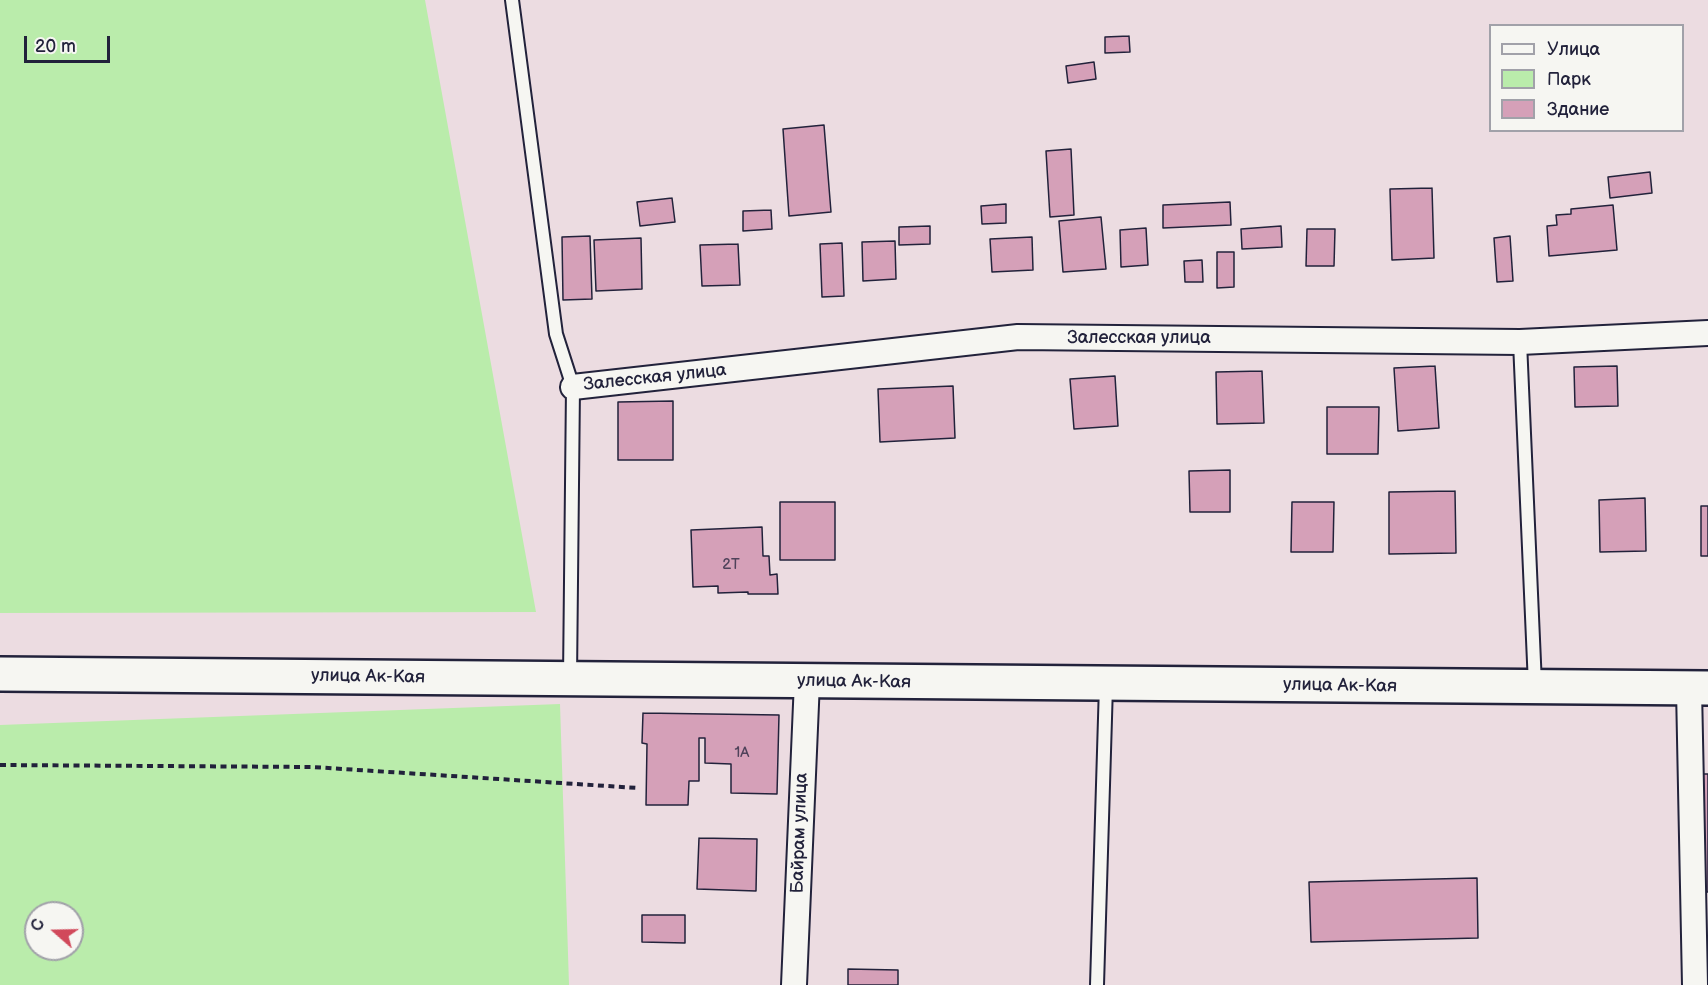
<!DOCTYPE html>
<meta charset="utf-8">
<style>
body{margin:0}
#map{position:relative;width:1708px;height:985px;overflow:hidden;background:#ecdce1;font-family:"Balsamiq Sans",sans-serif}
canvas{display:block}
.legend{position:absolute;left:1489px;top:24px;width:195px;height:108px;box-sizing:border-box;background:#f6f6f2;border:2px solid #a1a1a9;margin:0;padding:8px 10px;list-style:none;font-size:18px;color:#22223b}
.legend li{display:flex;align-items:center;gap:12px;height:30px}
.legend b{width:30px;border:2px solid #a1a1a9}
.north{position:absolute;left:24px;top:901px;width:60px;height:60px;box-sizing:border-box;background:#f6f6f2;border:2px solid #a1a1a9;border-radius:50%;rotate:290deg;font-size:16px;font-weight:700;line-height:24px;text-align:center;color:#22223b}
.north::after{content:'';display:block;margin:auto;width:21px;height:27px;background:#d1495b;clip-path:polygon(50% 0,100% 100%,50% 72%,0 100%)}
.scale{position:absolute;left:24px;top:36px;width:86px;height:27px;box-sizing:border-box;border:3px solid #22223b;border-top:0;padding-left:8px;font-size:18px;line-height:21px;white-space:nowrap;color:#22223b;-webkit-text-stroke:4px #f6f6f2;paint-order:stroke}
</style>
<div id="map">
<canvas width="1708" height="985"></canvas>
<ul class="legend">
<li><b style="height:8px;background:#f6f6f2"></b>Улица</li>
<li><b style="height:16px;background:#baecab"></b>Парк</li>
<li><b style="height:16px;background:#d5a0b8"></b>Здание</li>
</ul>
<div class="north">С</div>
<div class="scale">20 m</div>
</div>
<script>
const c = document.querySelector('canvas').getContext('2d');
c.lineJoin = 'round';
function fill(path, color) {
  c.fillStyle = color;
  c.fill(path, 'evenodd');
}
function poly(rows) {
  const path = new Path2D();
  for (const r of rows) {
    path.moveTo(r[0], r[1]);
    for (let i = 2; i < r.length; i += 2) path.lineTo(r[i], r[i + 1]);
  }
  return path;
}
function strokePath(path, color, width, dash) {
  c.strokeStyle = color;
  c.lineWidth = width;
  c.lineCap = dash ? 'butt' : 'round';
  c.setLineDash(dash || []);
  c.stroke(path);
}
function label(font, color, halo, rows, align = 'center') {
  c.font = font + ' "Balsamiq Sans",sans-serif';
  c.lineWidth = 4.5;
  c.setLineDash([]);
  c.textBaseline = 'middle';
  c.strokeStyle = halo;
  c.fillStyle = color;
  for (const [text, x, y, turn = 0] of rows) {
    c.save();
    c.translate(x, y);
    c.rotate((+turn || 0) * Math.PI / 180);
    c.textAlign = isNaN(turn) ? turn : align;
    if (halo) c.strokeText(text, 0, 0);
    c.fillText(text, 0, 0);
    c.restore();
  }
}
fill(poly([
 [0,0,425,0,536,612,0,613],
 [560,704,569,985,0,985,0,725],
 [36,913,72,913,72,949,36,949]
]), '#baecab');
const building = poly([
 [1129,36,1130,52,1105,53,1105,37,1129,36],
 [1094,62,1096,79,1068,83,1066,66,1094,62],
 [824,125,831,212,789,216,783,129,824,125],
 [1071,149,1074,215,1050,217,1046,151,1071,149],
 [1650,172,1652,193,1610,198,1608,177,1650,172],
 [1432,188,1434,258,1392,260,1390,189,1432,188],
 [672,198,675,222,640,226,637,202,672,198],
 [1230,202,1231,225,1163,228,1163,205,1230,202],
 [1006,204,1006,223,982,224,981,206,1006,204],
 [1613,205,1617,250,1549,256,1547,226,1557,225,1556,215,1571,214,1571,209,1613,205],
 [771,210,772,229,743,231,743,211,771,210],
 [1101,217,1106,269,1063,272,1059,221,1101,217],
 [930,226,930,244,899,245,899,227,930,226],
 [1281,226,1282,247,1242,249,1241,229,1281,226],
 [1146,228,1148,265,1121,267,1120,230,1146,228],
 [1307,229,1335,229,1334,266,1306,266,1307,229],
 [590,236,592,299,563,300,562,237,590,236],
 [1510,236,1513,281,1497,282,1494,238,1510,236],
 [1032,237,1033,270,992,272,990,239,1032,237],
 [641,238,642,289,596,291,594,240,641,238],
 [895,241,896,279,863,281,862,242,895,241],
 [842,243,844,296,822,297,820,244,842,243],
 [738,244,740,285,702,286,700,245,738,244],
 [1217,252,1234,252,1234,287,1217,288,1217,252],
 [1202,260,1203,282,1185,282,1184,261,1202,260],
 [1435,366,1439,428,1398,431,1394,368,1435,366],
 [1617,366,1618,406,1575,407,1574,367,1617,366],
 [1262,371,1264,423,1217,424,1216,372,1262,371],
 [1115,376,1118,426,1074,429,1070,379,1115,376],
 [953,386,955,438,880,442,878,389,953,386],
 [673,401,673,460,618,460,618,402,673,401],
 [1327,407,1379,407,1378,454,1327,454,1327,407],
 [1230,470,1230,512,1190,512,1189,471,1230,470],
 [1455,491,1456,553,1389,554,1389,492,1455,491],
 [1645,498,1646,551,1600,552,1599,500,1645,498],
 [780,502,835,502,835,560,780,560,780,502],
 [1292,502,1334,502,1333,552,1291,552,1292,502],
 [1701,506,1708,506,1708,556,1701,556,1701,506],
 [762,527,763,556,769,556,770,575,777,574,778,594,748,594,748,592,718,593,718,586,693,587,691,530,762,527],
 [643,713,779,715,777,794,731,793,731,764,705,763,705,738,699,738,699,781,689,781,688,805,646,805,647,744,642,743,643,713],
 [1703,774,1708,774,1708,892,1699,892,1703,774],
 [699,838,757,839,756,891,697,889,699,838],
 [1477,878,1478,938,1311,942,1309,882,1477,878],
 [642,915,685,915,685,943,642,942,642,915],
 [848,969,898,970,898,985,848,985,848,969]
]);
fill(building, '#d5a0b8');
strokePath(building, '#22223b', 1.5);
const lane = poly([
 [512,0,556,334,573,387,570,678],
 [1520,342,1535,685],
 [1097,985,1106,685]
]);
const street = poly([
 [573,387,1018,337,1520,342,1708,333],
 [1689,689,1695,985],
 [794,985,807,681]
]);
const secondary = poly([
 [0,674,1708,688]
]);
strokePath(lane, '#22223b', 16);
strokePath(street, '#22223b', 28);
strokePath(secondary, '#22223b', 38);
strokePath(poly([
 [0,765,312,767,638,788]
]), '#22223b', 4, [6, 4.5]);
strokePath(lane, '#f6f6f2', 12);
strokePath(street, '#f6f6f2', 24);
strokePath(secondary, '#f6f6f2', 33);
label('15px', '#4f425a', null, [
 ["2Т",731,565],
 ["1А",742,753]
]);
label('18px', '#22223b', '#f6f6f2', [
 ["Залесская улица",1139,338],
 ["Залесская улица",655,378,-6],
 ["улица Ак-Кая",368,677,1],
 ["улица Ак-Кая",854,682,1],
 ["улица Ак-Кая",1340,686,1],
 ["Байрам улица",800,833,-88]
]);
</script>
